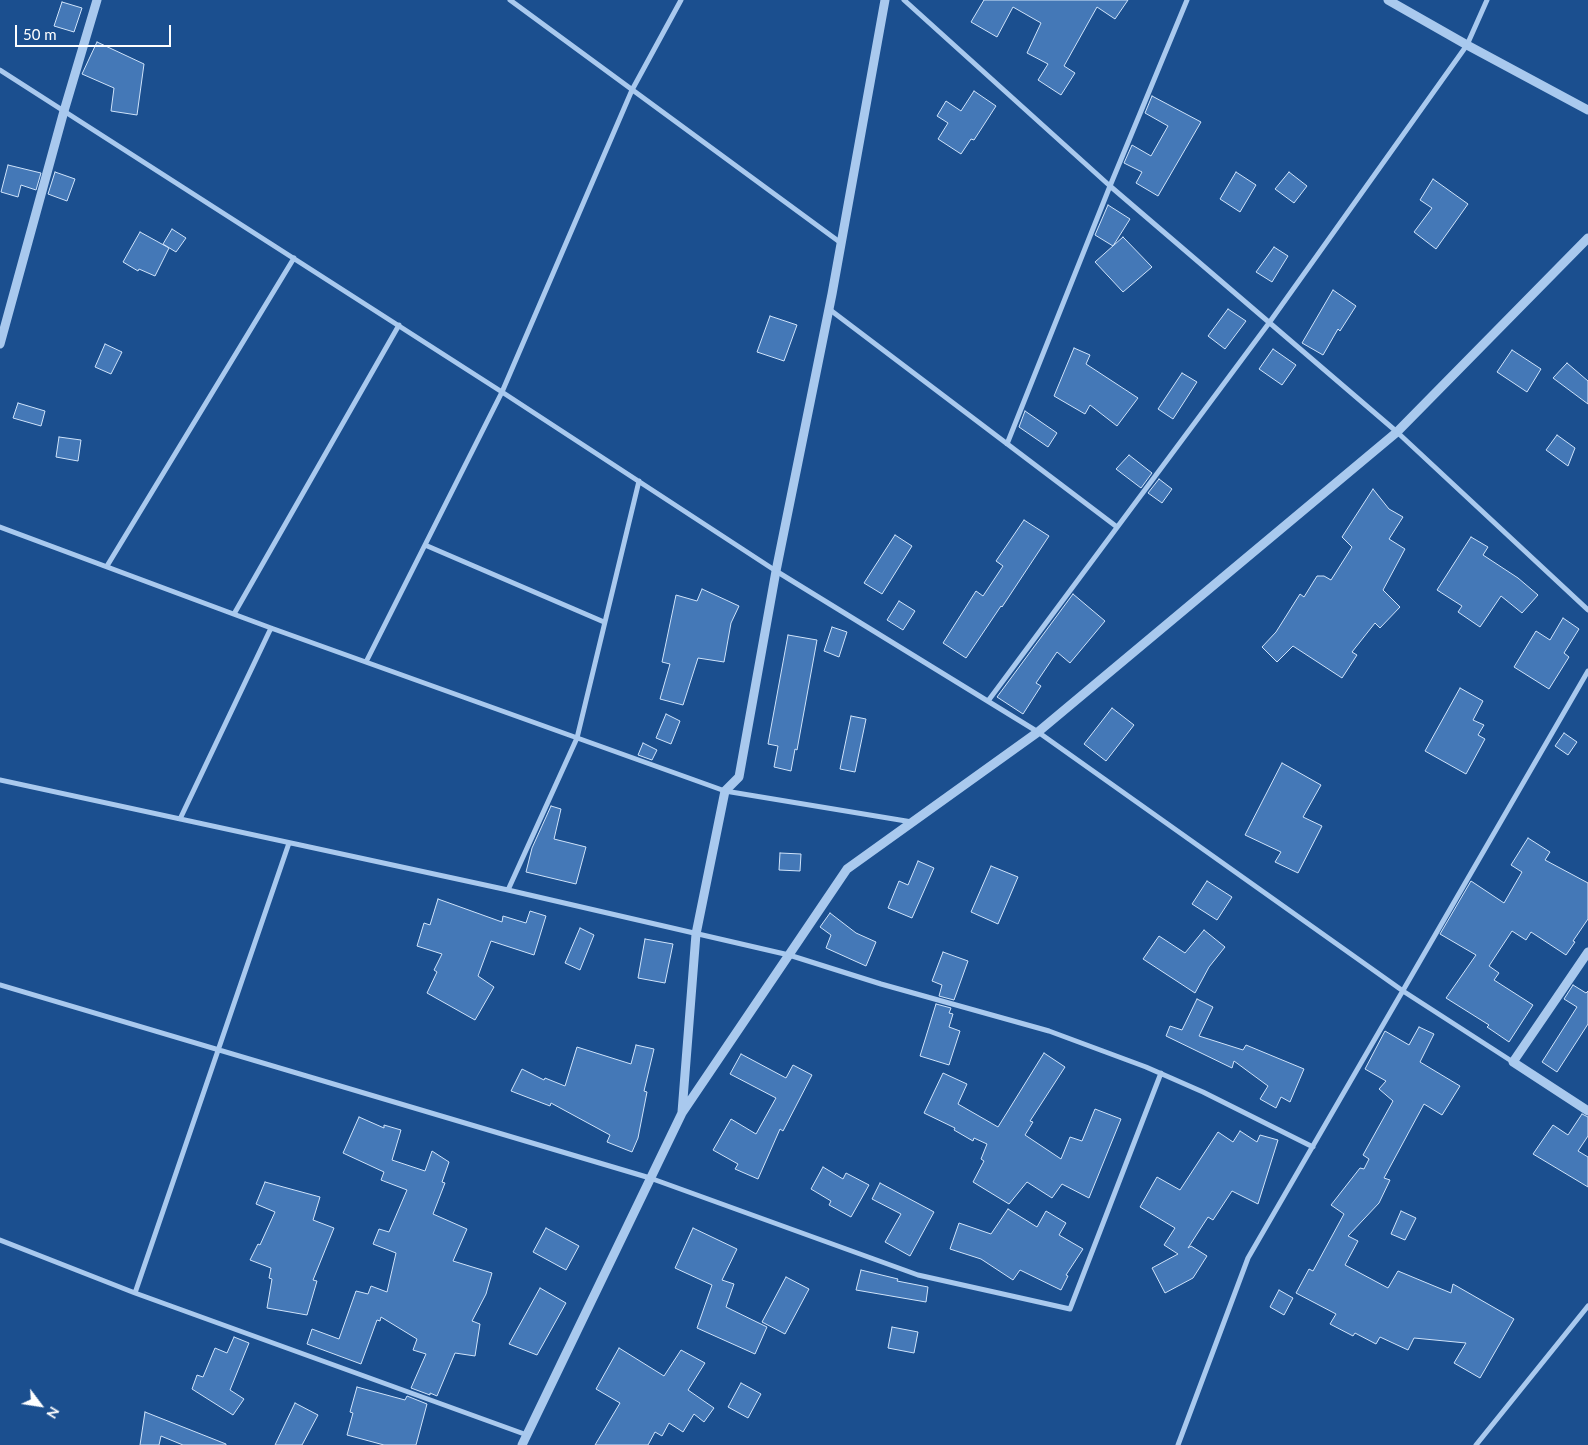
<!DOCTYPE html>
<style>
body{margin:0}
#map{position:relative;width:1588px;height:1445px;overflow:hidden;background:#1b4f8f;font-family:Lato,sans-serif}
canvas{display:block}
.north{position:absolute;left:15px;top:1380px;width:50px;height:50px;-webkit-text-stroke:4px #1b4f8f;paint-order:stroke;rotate:121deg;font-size:14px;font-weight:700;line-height:20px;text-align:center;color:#fff}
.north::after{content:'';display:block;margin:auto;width:18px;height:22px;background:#fff;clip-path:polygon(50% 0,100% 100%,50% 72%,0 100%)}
.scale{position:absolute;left:15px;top:25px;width:156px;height:22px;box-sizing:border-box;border:2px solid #fff;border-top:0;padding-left:6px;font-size:15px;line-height:18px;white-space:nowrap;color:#fff;-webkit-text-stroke:4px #1b4f8f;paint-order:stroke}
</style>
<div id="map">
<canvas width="1588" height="1445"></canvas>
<div class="north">N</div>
<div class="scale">50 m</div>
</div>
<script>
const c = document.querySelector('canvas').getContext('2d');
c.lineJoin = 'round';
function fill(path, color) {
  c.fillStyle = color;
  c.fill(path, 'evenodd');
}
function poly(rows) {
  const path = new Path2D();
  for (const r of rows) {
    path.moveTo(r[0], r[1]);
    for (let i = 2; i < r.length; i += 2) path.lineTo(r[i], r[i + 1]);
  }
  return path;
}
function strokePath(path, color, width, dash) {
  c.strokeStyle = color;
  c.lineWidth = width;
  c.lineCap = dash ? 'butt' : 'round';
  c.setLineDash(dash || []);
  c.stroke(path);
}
const building = poly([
 [984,0,1128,0,1115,19,1097,7,1064,66,1075,73,1061,95,1038,80,1048,64,1027,53,1041,23,1013,7,997,37,971,22,984,0],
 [62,2,82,8,74,32,54,26,62,2],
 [97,42,144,64,137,115,111,111,114,88,82,74,97,42],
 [974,91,996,106,974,140,971,139,961,154,938,139,948,123,937,116,946,101,961,111,974,91],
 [1152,96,1201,122,1158,196,1136,183,1142,172,1124,163,1132,145,1151,156,1168,126,1145,113,1152,96],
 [8,165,41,173,36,190,21,185,18,197,1,192,8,165],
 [55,172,75,179,67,201,48,194,55,172],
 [1236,172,1256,185,1240,212,1220,199,1236,172],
 [1289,172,1307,186,1294,203,1275,189,1289,172],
 [1433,179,1468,204,1436,249,1414,232,1432,208,1420,200,1433,179],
 [1108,205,1130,219,1113,246,1095,235,1108,205],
 [172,229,186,238,176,252,163,244,172,229],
 [140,232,169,248,155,276,139,269,138,271,123,262,140,232],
 [1123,237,1152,267,1123,292,1095,262,1123,237],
 [1274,247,1288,256,1272,282,1256,272,1274,247],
 [1333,290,1356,306,1340,331,1338,329,1323,355,1302,343,1333,290],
 [1228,309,1246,321,1225,349,1208,336,1228,309],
 [770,316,797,325,784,361,757,352,770,316],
 [105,344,122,352,111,374,95,367,105,344],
 [1074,348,1090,355,1086,364,1138,398,1117,426,1090,405,1085,414,1054,396,1074,348],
 [1273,349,1296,365,1282,385,1259,369,1273,349],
 [1512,350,1541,369,1527,392,1497,372,1512,350],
 [1567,363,1588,381,1588,404,1553,378,1567,363],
 [1182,373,1197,382,1173,419,1158,409,1182,373],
 [18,403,45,411,41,426,13,418,18,403],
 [1025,411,1057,433,1048,447,1019,427,1025,411],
 [1557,435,1575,448,1568,466,1546,450,1557,435],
 [59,437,81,440,78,461,56,457,59,437],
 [1129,455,1152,473,1141,488,1116,469,1129,455],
 [1159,479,1172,489,1162,503,1148,493,1159,479],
 [1373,489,1389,509,1403,517,1389,539,1405,549,1383,590,1400,607,1380,628,1375,623,1352,652,1357,655,1342,678,1293,646,1277,662,1262,647,1276,632,1300,594,1304,597,1317,576,1324,576,1331,580,1352,547,1342,537,1373,489],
 [1024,520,1049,536,1002,607,1001,606,966,658,943,643,976,591,983,596,1003,566,996,561,1024,520],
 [895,535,912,546,882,594,864,583,895,535],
 [1471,537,1488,547,1483,555,1518,578,1538,595,1522,613,1501,596,1480,627,1458,612,1462,606,1437,590,1471,537],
 [702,589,739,606,731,623,724,662,698,658,683,705,660,699,670,664,662,662,676,595,697,601,702,589],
 [1073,594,1105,621,1070,663,1057,652,1036,683,1041,686,1023,714,997,697,1073,594],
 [899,601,915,611,903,630,887,620,899,601],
 [1563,618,1579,629,1564,653,1569,657,1549,689,1514,667,1536,631,1550,640,1563,618],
 [832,627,847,632,839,657,824,651,832,627],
 [788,635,817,640,797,750,795,749,791,771,774,767,778,746,768,744,788,635],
 [1460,688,1483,701,1473,720,1484,725,1478,735,1485,739,1466,774,1425,751,1460,688],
 [1112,708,1134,725,1106,761,1084,744,1112,708],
 [666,714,680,721,671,744,656,738,666,714],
 [851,716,866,719,855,772,840,769,851,716],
 [1564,733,1577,742,1568,755,1555,746,1564,733],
 [643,743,657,750,652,760,638,755,643,743],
 [1282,763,1321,785,1303,817,1322,826,1298,873,1275,862,1281,852,1245,835,1282,763],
 [551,806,561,809,554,839,586,847,576,884,526,872,532,848,551,806],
 [1528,838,1550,852,1545,860,1588,883,1588,919,1573,941,1575,942,1566,955,1531,932,1526,940,1512,931,1489,966,1499,973,1494,980,1533,1005,1509,1042,1487,1027,1489,1025,1446,998,1476,955,1440,934,1471,881,1504,903,1522,872,1511,865,1528,838],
 [780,853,801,854,800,871,779,870,780,853],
 [918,861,934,868,912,918,888,908,899,881,908,885,918,861],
 [991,866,1018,877,998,924,971,912,991,866],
 [1207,881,1232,897,1217,920,1192,904,1207,881],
 [438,899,502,922,503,916,526,923,530,911,546,916,534,955,491,941,478,976,494,987,475,1020,427,993,437,972,434,970,442,954,417,946,424,923,430,925,438,899],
 [830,913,856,933,876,942,866,966,826,948,831,935,820,927,830,913],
 [580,928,594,935,580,970,565,963,580,928],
 [1204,930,1225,947,1209,967,1195,993,1143,959,1159,936,1185,953,1204,930],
 [645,939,673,944,665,983,638,978,645,939],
 [943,952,968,961,954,1000,939,996,942,985,932,981,943,952],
 [1573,985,1586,993,1588,991,1588,1024,1557,1072,1542,1062,1577,1007,1564,999,1573,985],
 [1197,999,1213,1007,1199,1036,1243,1050,1246,1045,1304,1069,1290,1102,1281,1097,1276,1108,1260,1099,1268,1086,1234,1061,1232,1068,1166,1036,1170,1026,1182,1030,1197,999],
 [936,1004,951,1008,949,1013,953,1014,949,1027,960,1031,949,1065,920,1056,936,1004],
 [1419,1027,1434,1034,1420,1062,1460,1086,1442,1115,1424,1104,1384,1178,1390,1180,1379,1203,1348,1236,1358,1241,1345,1265,1388,1288,1398,1271,1451,1293,1453,1284,1514,1319,1480,1378,1454,1363,1466,1343,1414,1338,1408,1350,1380,1337,1376,1344,1355,1333,1353,1336,1330,1324,1336,1314,1296,1293,1309,1269,1313,1271,1344,1214,1331,1205,1360,1168,1364,1169,1369,1159,1363,1155,1393,1101,1379,1089,1386,1081,1365,1069,1385,1031,1409,1045,1419,1027],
 [636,1045,654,1049,644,1091,647,1092,638,1138,632,1152,607,1142,610,1135,551,1103,550,1106,511,1091,522,1069,544,1080,545,1078,565,1086,577,1047,631,1064,636,1045],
 [1044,1053,1065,1067,1030,1121,1033,1122,1025,1135,1061,1159,1070,1137,1082,1141,1095,1109,1121,1119,1089,1198,1062,1184,1052,1198,1027,1182,1009,1204,973,1182,984,1161,981,1159,987,1144,974,1138,973,1141,954,1130,955,1128,924,1113,943,1073,967,1084,958,1104,998,1127,1044,1053],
 [741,1054,786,1078,793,1065,812,1075,783,1131,780,1129,758,1179,735,1169,738,1164,713,1150,731,1119,756,1134,776,1098,730,1074,741,1054],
 [1582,1114,1588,1117,1588,1136,1578,1151,1588,1157,1588,1187,1533,1154,1553,1125,1568,1135,1582,1114],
 [359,1117,384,1128,384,1125,401,1130,392,1160,425,1171,432,1151,449,1162,442,1182,445,1183,433,1214,467,1229,453,1261,492,1273,486,1294,472,1321,480,1324,475,1356,455,1353,437,1396,430,1393,430,1395,411,1388,426,1354,413,1350,417,1339,381,1317,380,1321,377,1320,361,1364,307,1344,312,1329,339,1339,356,1291,368,1294,371,1286,387,1292,396,1253,373,1244,379,1229,389,1232,407,1190,381,1180,384,1172,343,1153,359,1117],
 [1240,1131,1257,1142,1260,1135,1278,1140,1258,1204,1232,1191,1213,1220,1208,1217,1188,1248,1191,1246,1207,1256,1193,1278,1165,1293,1152,1268,1178,1254,1164,1245,1175,1228,1140,1207,1157,1177,1180,1190,1218,1132,1233,1142,1240,1131],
 [823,1167,843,1179,846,1173,869,1185,851,1217,829,1205,831,1201,811,1189,823,1167],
 [265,1182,320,1197,313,1220,334,1228,313,1280,317,1281,307,1315,267,1308,272,1279,269,1278,271,1268,250,1260,258,1244,260,1245,275,1212,256,1204,265,1182],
 [880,1183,934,1212,910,1256,885,1242,901,1214,872,1199,880,1183],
 [1008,1209,1037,1227,1046,1211,1066,1223,1059,1235,1083,1249,1066,1275,1068,1276,1061,1290,1020,1270,1013,1280,981,1259,950,1249,959,1223,991,1234,1008,1209],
 [1401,1211,1416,1218,1405,1240,1391,1234,1401,1211],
 [546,1228,579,1246,566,1270,533,1252,546,1228],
 [693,1228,737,1249,722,1280,734,1284,726,1307,767,1327,755,1354,697,1328,712,1285,675,1268,693,1228],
 [861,1270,898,1279,897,1281,928,1287,926,1302,856,1290,861,1270],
 [786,1277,809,1289,785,1334,762,1322,786,1277],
 [540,1288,566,1303,537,1355,509,1344,540,1288],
 [1279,1290,1293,1298,1284,1315,1270,1307,1279,1290],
 [892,1327,918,1332,914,1353,888,1348,892,1327],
 [234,1337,249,1343,230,1390,244,1399,233,1415,192,1389,197,1375,203,1377,215,1348,227,1353,234,1337],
 [619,1348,664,1376,681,1350,705,1363,688,1390,714,1408,704,1422,694,1414,683,1432,669,1423,662,1436,655,1432,648,1445,595,1445,620,1403,596,1389,619,1348],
 [741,1383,761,1394,748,1418,728,1407,741,1383],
 [357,1387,405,1400,407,1396,427,1404,416,1445,384,1445,347,1435,353,1413,350,1412,357,1387],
 [295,1403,318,1415,302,1445,275,1445,295,1403],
 [145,1412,226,1444,226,1445,183,1445,161,1436,159,1445,140,1445,145,1412]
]);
fill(building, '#4478b7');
strokePath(building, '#cfe3fa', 1);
strokePath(poly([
 [510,0,841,243],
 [904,0,1110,186,1397,432,1588,610],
 [0,70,502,392,776,571,1038,732,1403,991,1513,1062],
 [829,309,1117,527],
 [1007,444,1110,186,1187,0],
 [0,527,271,628,725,791,912,822],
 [425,545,604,622],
 [107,566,294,258],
 [234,614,399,325],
 [366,662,502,392,632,90,681,0],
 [988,701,1269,323,1467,45,1487,0],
 [0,780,508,890,789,955,881,984,1049,1031,1146,1067,1203,1092,1313,1147],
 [180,819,271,628],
 [508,890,577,738,639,481],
 [0,985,650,1178,918,1275,1070,1309,1161,1073],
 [0,1240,135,1293,527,1435],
 [135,1293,289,843],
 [1178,1445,1248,1258,1588,671],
 [1476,1445,1588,1306]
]), '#a9c9ee', 5);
strokePath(poly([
 [1388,0,1467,45,1588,110],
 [0,344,64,111,97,0],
 [1588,952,1513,1062,1588,1111],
 [682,1112,696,934,725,791,739,777,776,571,832,294,885,0],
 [522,1445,682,1113,847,869,1038,732,1397,432,1588,238]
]), '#a9c9ee', 9);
</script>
